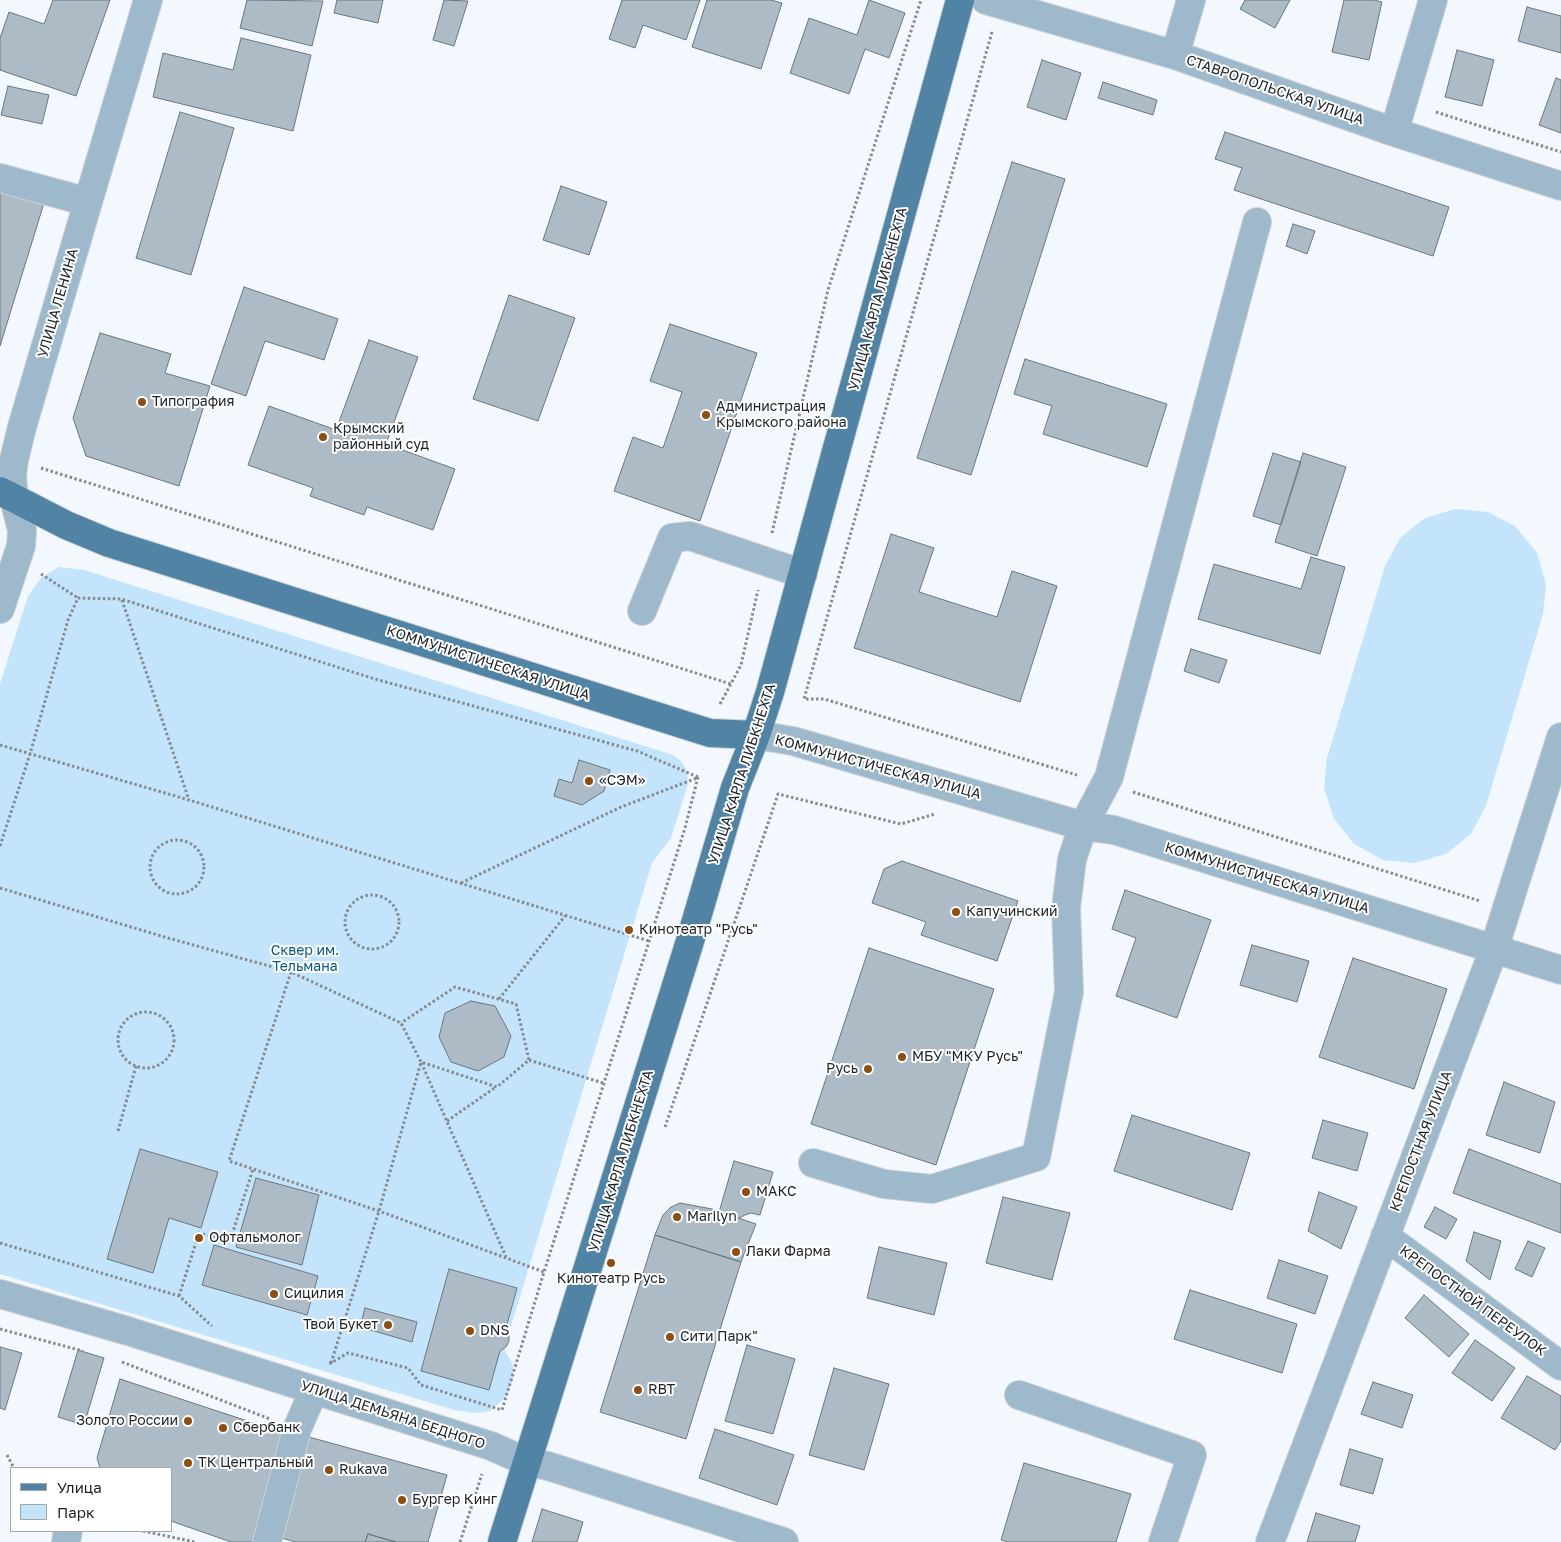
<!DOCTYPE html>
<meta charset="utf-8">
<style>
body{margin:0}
#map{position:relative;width:1561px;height:1542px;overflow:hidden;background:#f2f8fd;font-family:"Golos Text",sans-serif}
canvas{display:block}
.legend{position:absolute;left:10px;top:1467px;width:162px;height:65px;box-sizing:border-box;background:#fff;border:1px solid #a5a7a8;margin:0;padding:6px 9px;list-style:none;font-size:15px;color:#1d2226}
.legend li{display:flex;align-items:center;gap:10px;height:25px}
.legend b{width:25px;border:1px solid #a5a7a8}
</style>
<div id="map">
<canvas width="1561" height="1542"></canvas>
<ul class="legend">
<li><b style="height:6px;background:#5083a4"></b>Улица</li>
<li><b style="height:14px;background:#c3e4fb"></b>Парк</li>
</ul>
</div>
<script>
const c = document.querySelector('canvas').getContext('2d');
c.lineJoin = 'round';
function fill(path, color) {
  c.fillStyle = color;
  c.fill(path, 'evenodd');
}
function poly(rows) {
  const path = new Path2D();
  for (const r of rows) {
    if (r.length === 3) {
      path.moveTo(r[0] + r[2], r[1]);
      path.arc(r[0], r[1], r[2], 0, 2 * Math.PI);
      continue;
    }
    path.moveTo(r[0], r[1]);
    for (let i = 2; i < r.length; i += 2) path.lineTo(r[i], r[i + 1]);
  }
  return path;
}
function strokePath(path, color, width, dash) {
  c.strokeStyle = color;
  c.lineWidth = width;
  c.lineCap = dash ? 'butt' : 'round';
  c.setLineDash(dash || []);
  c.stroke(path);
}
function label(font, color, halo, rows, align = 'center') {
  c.font = font + ' "Golos Text",sans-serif';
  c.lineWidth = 4;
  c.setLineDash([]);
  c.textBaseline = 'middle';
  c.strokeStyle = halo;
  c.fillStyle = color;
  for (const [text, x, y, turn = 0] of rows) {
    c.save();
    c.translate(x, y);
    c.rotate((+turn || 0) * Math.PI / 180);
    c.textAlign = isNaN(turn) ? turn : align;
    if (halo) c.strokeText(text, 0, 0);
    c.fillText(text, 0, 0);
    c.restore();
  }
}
fill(poly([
 [1456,509,1488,512,1516,527,1537,553,1546,584,1543,614,1486,806,1471,834,1446,854,1415,863,1383,860,1354,844,1334,819,1324,788,1327,758,1385,566,1400,538,1425,518],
 [59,567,84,570,673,755,681,761,687,771,688,784,671,838,652,863,504,1349,513,1365,513,1380,506,1397,490,1411,474,1413,454,1410,0,1274,0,684,28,596,41,578]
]), '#c3e4fb');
const building = poly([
 [53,0,110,0,76,96,0,70,0,38,9,12,44,24,53,0],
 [247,0,323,1,312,46,240,28,247,0],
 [337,0,383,0,378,23,334,13,337,0],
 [444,0,468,1,454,46,433,40,444,0],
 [622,0,700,0,686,40,643,25,635,48,609,39,622,0],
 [707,0,771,0,782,3,761,69,692,47,707,0],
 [869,0,905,13,889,58,865,49,849,94,790,73,809,18,857,35,869,0],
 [1245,0,1290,0,1275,28,1240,9,1245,0],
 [1344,0,1374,0,1382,2,1369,60,1332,52,1344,0],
 [1527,7,1561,16,1561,53,1518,41,1527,7],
 [241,38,311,55,293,131,153,97,163,53,233,70,241,38],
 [1457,50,1494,60,1482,106,1445,97,1457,50],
 [1042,60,1081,73,1066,120,1027,107,1042,60],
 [1556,78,1561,80,1561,133,1539,125,1556,78],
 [1103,82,1157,100,1153,115,1098,98,1103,82],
 [8,86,49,95,42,124,1,115,8,86],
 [180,112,234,128,191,275,136,258,180,112],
 [1225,132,1449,207,1433,256,1234,190,1242,168,1215,159,1225,132],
 [1012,162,1065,179,971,475,917,458,1012,162],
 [561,186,607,202,589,255,543,240,561,186],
 [0,189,44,203,0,346,0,189],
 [1293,224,1315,231,1307,254,1286,246,1293,224],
 [244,287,338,319,324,360,265,341,246,396,211,384,244,287],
 [509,295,575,318,538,421,473,399,509,295],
 [670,324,757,353,700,521,614,491,633,437,663,448,682,392,650,381,670,324],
 [100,333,171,354,165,373,210,386,179,486,86,456,73,418,100,333],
 [369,340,418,357,386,444,455,469,433,530,367,507,364,515,310,496,313,488,248,465,269,406,336,430,369,340],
 [1025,359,1167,404,1147,467,1043,434,1052,406,1014,394,1025,359],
 [1273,453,1301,462,1281,525,1253,516,1273,453],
 [1303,453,1346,467,1317,556,1275,542,1303,453],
 [891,534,934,548,919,592,997,617,1012,571,1057,586,1020,702,854,648,891,534],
 [1311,557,1345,567,1320,654,1198,619,1214,564,1301,589,1311,557],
 [1191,649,1227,660,1219,683,1184,671,1191,649],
 [579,760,610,770,604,791,582,805,554,796,559,779,572,783,579,760],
 [902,861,1018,901,997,961,921,935,926,922,872,903,884,869,902,861],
 [1125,890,1211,920,1177,1018,1116,996,1136,938,1112,929,1125,890],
 [1252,945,1309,961,1297,1002,1240,985,1252,945],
 [869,948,994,989,936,1165,811,1124,869,948],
 [1353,958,1447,989,1414,1089,1319,1057,1353,958],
 [471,1001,495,1006,511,1036,504,1057,478,1071,451,1062,439,1037,445,1013,471,1001],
 [1504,1082,1555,1102,1540,1153,1486,1135,1504,1082],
 [1132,1115,1250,1153,1232,1210,1114,1171,1132,1115],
 [1323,1120,1368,1133,1357,1171,1312,1158,1323,1120],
 [140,1149,218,1172,201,1228,169,1218,153,1273,107,1259,140,1149],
 [1469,1149,1561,1184,1561,1233,1453,1193,1469,1149],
 [734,1161,773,1172,760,1215,751,1213,745,1215,739,1218,719,1212,734,1161],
 [256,1178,319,1195,302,1265,236,1247,256,1178],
 [1319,1192,1357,1207,1341,1249,1308,1231,1319,1192],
 [1003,1197,1070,1213,1052,1280,986,1263,1003,1197],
 [680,1203,712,1209,756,1224,741,1262,655,1235,663,1215,671,1207,680,1203],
 [1435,1207,1457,1219,1446,1239,1424,1227,1435,1207],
 [1474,1232,1501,1241,1490,1280,1466,1261,1474,1232],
 [655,1235,741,1262,686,1439,600,1412,655,1235],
 [1528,1241,1545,1248,1532,1277,1515,1269,1528,1241],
 [214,1245,318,1276,307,1315,202,1285,214,1245],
 [879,1247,947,1263,934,1315,867,1298,879,1247],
 [1279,1260,1328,1276,1315,1314,1267,1298,1279,1260],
 [449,1269,517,1288,506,1328,509,1334,509,1341,506,1347,500,1351,489,1390,421,1371,449,1269],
 [1190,1290,1297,1324,1282,1373,1174,1339,1190,1290],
 [1424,1295,1469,1334,1449,1357,1405,1318,1424,1295],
 [365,1308,417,1322,412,1342,360,1327,365,1308],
 [1475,1340,1515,1368,1492,1401,1452,1373,1475,1340],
 [747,1345,795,1359,773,1434,725,1421,747,1345],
 [0,1347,22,1353,5,1410,0,1408,0,1347],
 [78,1350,104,1358,84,1425,58,1417,78,1350],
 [834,1368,889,1384,864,1470,809,1455,834,1368],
 [1527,1376,1561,1396,1561,1441,1555,1450,1501,1418,1527,1376],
 [120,1379,287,1434,253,1542,231,1542,171,1521,171,1468,100,1468,97,1458,120,1379],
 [1373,1382,1413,1395,1402,1428,1361,1414,1373,1382],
 [715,1429,794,1455,777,1505,699,1478,715,1429],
 [298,1434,447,1475,428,1542,396,1542,368,1534,365,1542,296,1542,270,1535,298,1434],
 [1350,1449,1383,1459,1373,1494,1340,1485,1350,1449],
 [1024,1463,1131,1494,1116,1542,1009,1542,1001,1540,1024,1463],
 [542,1509,583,1522,577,1542,532,1542,542,1509],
 [1316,1513,1360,1526,1355,1542,1307,1542,1316,1513],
 [368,1534,396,1542,365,1542,368,1534]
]);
fill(building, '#acbbc5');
strokePath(building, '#6a7881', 1);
const minor = poly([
 [986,0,1175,55,1394,132,1561,186],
 [1175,55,1191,0],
 [1394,132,1433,0],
 [0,178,88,202],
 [0,609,21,546,22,530,14,499,12,476,14,460,22,427,88,202,148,0],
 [642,611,672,538,690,536,803,574],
 [756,735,793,741,1083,826,1114,830,1561,970],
 [813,1163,884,1184,932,1189,1036,1157,1069,992,1066,908,1072,859,1083,826,1109,777,1257,222],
 [1385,1236,1561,1366],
 [0,1294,128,1331,491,1446,527,1462,548,1466,784,1542],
 [1019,1395,1192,1455,1163,1542],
 [66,1542,68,1531],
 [267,1542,297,1429,314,1390],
 [1270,1542,1494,949,1561,737]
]);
const major = poly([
 [0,491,66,525,109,543,710,733,756,735],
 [502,1542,690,941,735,788,756,735,770,692,960,0]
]);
strokePath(minor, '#ccd1d6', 30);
strokePath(major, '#ccd1d6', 30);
strokePath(poly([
 [992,32,804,699,824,699,1077,775],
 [1436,112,1561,152],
 [41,468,731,684],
 [772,533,828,290,921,0],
 [41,574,78,598],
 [122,600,189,800],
 [720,704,741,665,758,590],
 [0,745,189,800,649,941],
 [1133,792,1480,901],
 [177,867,27],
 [0,846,30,754,68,620,78,598,121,599,375,679,637,751,698,777],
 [461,883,621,807,697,778],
 [0,888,168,938,291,972,401,1023,421,1062,497,1087,529,1060,516,1004,455,987,401,1023],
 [372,922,27],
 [291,972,229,1161,379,1211,544,1272],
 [499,999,565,916],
 [146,1040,28],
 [529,1060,603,1083],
 [447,1121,496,1087],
 [665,1127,778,794,901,824,935,814],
 [118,1131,136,1066],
 [0,1243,179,1296,212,1326],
 [179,1296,199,1233,230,1241,253,1169],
 [0,1329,83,1351],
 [122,1362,270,1419],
 [329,1363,331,1363,348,1353,408,1368,421,1385,502,1410,544,1272,685,828,698,777],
 [331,1363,379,1211,421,1062,506,1257],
 [7,1455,14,1468],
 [143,1531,195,1542],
 [460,1542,482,1474]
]), '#868b90', 3, [2.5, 2.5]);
strokePath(minor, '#9eb9cb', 28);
strokePath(major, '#5083a4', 28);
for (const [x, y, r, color] of [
 [142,402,5,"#8c4e13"],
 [706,415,5,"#8c4e13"],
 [323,437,5,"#8c4e13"],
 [589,781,5,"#8c4e13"],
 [956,912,5,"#8c4e13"],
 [629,930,5,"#8c4e13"],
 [902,1057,5,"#8c4e13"],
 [868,1069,5,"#8c4e13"],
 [746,1192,5,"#8c4e13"],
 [677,1217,5,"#8c4e13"],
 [199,1238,5,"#8c4e13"],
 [736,1252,5,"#8c4e13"],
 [611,1263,5,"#8c4e13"],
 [274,1294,5,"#8c4e13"],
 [388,1325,5,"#8c4e13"],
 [470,1331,5,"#8c4e13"],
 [670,1337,5,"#8c4e13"],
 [638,1390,5,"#8c4e13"],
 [188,1421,5,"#8c4e13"],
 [223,1428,5,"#8c4e13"],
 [188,1463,5,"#8c4e13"],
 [329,1470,5,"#8c4e13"],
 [402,1500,5,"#8c4e13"]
]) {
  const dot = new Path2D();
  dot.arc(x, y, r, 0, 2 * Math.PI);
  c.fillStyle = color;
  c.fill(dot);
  strokePath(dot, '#fff', 2);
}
label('14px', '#1d2226', '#fff', [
 ["СТАВРОПОЛЬСКАЯ УЛИЦА",1275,90,19],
 ["УЛИЦА КАРЛА ЛИБКНЕХТА",878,299,-75],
 ["УЛИЦА ЛЕНИНА",58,303,-74],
 ["КОММУНИСТИЧЕСКАЯ УЛИЦА",488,663,18],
 ["КОММУНИСТИЧЕСКАЯ УЛИЦА",878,767,15],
 ["УЛИЦА КАРЛА ЛИБКНЕХТА",742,774,-72],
 ["КОММУНИСТИЧЕСКАЯ УЛИЦА",1267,878,17],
 ["КРЕПОСТНАЯ УЛИЦА",1421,1141,-69],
 ["УЛИЦА КАРЛА ЛИБКНЕХТА",621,1161,-73],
 ["КРЕПОСТНОЙ ПЕРЕУЛОК",1473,1301,36],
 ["УЛИЦА ДЕМЬЯНА БЕДНОГО",393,1415,18]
]);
label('14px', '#1d2226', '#fff', [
 ["Типография",152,402],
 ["Администрация",716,407],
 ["Крымского района",716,423],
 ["Крымский",333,429],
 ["районный суд",333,445],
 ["«СЭМ»",599,781],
 ["Капучинский",966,912],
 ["Кинотеатр \"Русь\"",639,930],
 ["МБУ \"МКУ Русь\"",912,1057],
 ["Русь",858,1069,"right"],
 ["МАКС",756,1192],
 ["Marilyn",687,1217],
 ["Офтальмолог",209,1238],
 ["Лаки Фарма",746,1252],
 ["Кинотеатр Русь",611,1279,"center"],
 ["Сицилия",284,1294],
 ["Твой Букет",378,1325,"right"],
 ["DNS",480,1331],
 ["Сити Парк\"",680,1337],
 ["RBT",648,1390],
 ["Золото России",178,1421,"right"],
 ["Сбербанк",233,1428],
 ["ТК Центральный",198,1463],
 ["Rukava",339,1470],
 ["Бургер Кинг",412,1500]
], 'left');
label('14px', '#075980', '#fff', [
 ["Сквер им.",305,951],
 ["Тельмана",305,967]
]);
</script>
